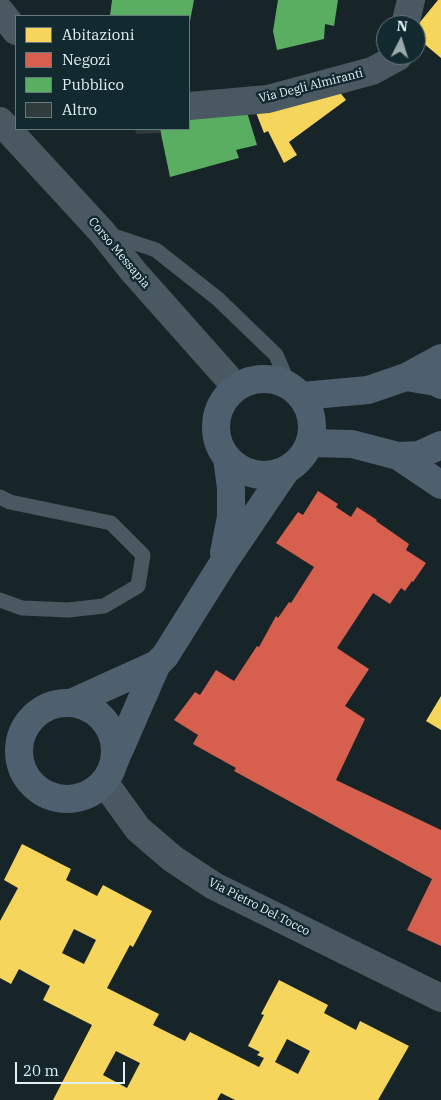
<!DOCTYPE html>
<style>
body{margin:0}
#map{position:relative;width:441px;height:1100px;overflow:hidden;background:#182528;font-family:"IBM Plex Serif",serif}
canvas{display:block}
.legend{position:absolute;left:15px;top:15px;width:175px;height:115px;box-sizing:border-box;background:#11292f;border:1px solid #65797e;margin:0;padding:6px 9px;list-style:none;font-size:15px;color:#e2f0f5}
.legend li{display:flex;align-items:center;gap:10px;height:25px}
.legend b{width:25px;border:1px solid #65797e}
.north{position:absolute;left:376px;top:15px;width:50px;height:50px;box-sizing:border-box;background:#11292f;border:1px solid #65797e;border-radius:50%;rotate:5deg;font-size:14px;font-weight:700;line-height:20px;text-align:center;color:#e2f0f5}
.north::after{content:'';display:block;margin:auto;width:18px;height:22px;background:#9ba9ad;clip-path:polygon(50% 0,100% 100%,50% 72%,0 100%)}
.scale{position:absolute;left:15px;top:1062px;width:110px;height:22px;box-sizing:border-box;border:2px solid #e2f0f5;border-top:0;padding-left:6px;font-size:15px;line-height:18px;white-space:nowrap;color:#e2f0f5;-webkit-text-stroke:4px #11292f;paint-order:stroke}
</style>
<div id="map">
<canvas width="441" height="1100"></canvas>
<ul class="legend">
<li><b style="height:14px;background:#f6d55c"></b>Abitazioni</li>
<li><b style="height:14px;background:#d6604d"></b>Negozi</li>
<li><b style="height:14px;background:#5aae61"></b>Pubblico</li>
<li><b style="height:14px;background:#303c3c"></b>Altro</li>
</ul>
<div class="north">N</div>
<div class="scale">20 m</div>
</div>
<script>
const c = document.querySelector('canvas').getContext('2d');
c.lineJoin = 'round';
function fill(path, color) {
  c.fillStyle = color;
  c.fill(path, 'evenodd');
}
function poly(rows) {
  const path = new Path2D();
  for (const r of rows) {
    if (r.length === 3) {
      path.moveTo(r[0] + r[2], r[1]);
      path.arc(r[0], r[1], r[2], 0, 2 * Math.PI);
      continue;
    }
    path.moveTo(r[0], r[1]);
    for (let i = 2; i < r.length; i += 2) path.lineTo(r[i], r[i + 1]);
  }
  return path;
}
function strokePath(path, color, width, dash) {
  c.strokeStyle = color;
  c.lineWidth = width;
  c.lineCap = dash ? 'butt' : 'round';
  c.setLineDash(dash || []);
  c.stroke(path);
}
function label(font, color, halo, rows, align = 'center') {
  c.font = font + ' "IBM Plex Serif",serif';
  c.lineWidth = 5;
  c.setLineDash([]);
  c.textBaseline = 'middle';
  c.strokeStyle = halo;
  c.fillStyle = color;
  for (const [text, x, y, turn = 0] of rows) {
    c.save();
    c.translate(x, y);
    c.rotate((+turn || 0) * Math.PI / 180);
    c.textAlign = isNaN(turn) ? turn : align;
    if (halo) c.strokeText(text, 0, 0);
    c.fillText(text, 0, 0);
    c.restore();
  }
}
fill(poly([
 [438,0,441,0,441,58,416,37,416,27],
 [333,84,346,100,289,142,297,155,284,163,268,131,264,133,255,110],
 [441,696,441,730,426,721],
 [22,844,71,869,66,880,97,896,103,885,152,911,133,947,130,945,107,988,159,1014,153,1025,185,1041,190,1032,259,1067,264,1058,257,1055,260,1052,248,1046,264,1015,261,1014,279,980,328,1005,324,1013,356,1030,360,1021,409,1046,378,1100,235,1100,221,1093,217,1100,53,1100,92,1025,43,1000,50,986,19,969,11,984,0,978,0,921,18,888,4,880],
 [74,929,96,940,84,964,62,953],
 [287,1039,310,1051,298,1074,275,1062],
 [116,1051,140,1063,127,1088,103,1075]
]), '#f6d55c');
fill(poly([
 [318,491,338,504,336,507,351,517,357,507,377,520,376,521,409,544,406,550,426,563,413,582,412,581,405,591,401,588,390,604,373,593,337,648,369,669,345,706,365,719,336,780,441,830,441,946,407,930,432,879,234,771,236,768,193,744,198,735,174,720,195,692,200,695,216,670,234,681,257,646,259,647,276,616,278,618,289,602,291,603,314,567,276,543,298,512,303,515]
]), '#d6604d');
fill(poly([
 [112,0,194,0,190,21,189,16,110,16],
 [278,0,338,0,334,26,325,24,324,39,277,50,273,31],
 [246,109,257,145,236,150,239,158,170,177,160,129,189,129,189,112]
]), '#5aae61');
fill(poly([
 [134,129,160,129,161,133,137,134]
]), '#303c3c');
strokePath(poly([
 [108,234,156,250,218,299,276,355,289,385],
 [0,497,10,502,111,523,143,555,138,586,104,606,68,610,22,608,0,600]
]), '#4a5862', 15);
strokePath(poly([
 [0,11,16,31],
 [405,25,411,0],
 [189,106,268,99,372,71,398,57,399,55],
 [104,782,138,829,173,859,214,886,441,998]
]), '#4a5862', 28);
strokePath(poly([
 [0,121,102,232,133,271,236,387]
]), '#4a5862', 28);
strokePath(poly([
 [406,377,436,382,441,385],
 [264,427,48],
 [302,396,368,390,406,377,441,358],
 [310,443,352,444,398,456,441,485],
 [398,456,419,455,441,445],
 [224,553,231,517,231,488,227,458],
 [71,703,157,664],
 [67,751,48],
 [112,767,157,664,165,656,222,565,287,469]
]), '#4e5f6e', 28);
label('12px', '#e2f0f5', '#11292f', [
 ["Via Degli Almiranti",311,86,-14],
 ["Corso Messapia",119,253,50],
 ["Via Pietro Del Tocco",259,907,27]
]);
</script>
